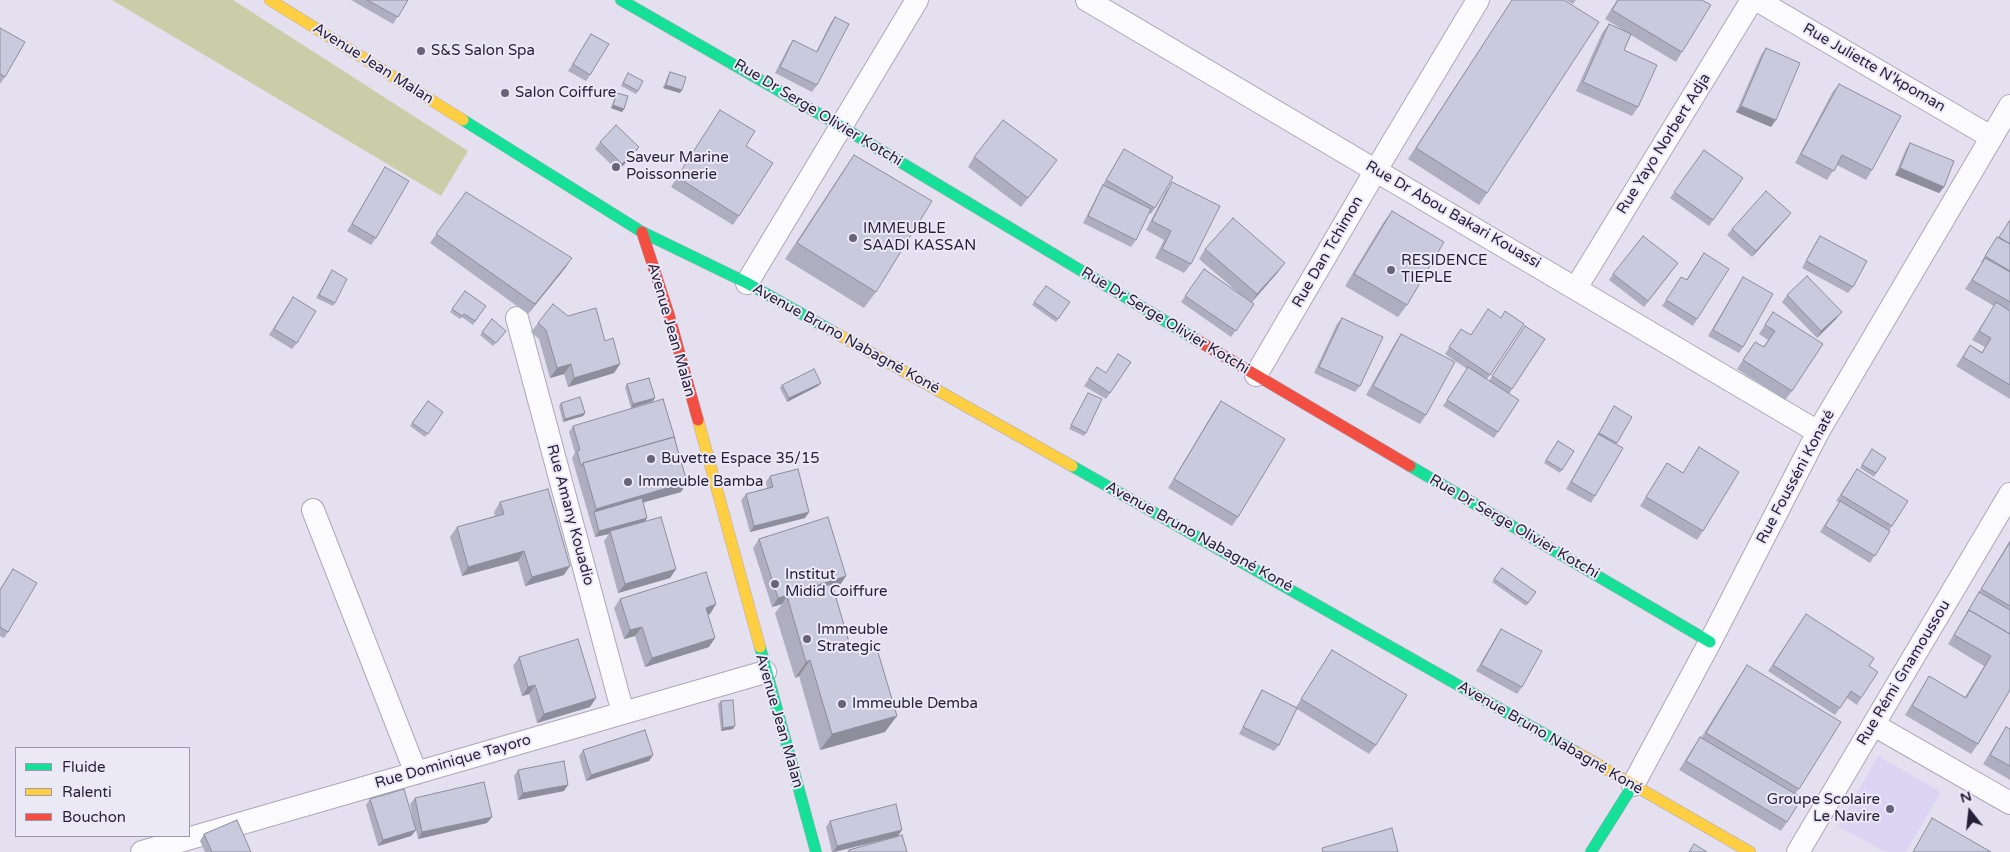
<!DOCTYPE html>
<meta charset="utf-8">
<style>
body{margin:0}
#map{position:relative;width:2010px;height:852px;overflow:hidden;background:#e4e0ef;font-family:"Varela Round",sans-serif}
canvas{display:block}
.legend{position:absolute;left:15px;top:747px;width:175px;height:90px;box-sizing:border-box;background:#ece9f7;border:1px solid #9d98ab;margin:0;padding:6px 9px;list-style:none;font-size:15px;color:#271f39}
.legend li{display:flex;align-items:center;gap:10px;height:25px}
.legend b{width:25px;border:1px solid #9d98ab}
.north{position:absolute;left:1945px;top:787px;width:50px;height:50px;-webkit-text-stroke:4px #ece9f7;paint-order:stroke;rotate:344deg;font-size:14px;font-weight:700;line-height:20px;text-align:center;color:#271f39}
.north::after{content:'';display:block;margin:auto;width:18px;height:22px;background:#271f39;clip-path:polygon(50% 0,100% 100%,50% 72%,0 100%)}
</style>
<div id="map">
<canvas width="2010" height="852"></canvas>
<ul class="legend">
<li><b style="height:6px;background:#16e098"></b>Fluide</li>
<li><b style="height:6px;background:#ffcf43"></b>Ralenti</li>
<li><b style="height:6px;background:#f24e42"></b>Bouchon</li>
</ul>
<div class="north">N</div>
</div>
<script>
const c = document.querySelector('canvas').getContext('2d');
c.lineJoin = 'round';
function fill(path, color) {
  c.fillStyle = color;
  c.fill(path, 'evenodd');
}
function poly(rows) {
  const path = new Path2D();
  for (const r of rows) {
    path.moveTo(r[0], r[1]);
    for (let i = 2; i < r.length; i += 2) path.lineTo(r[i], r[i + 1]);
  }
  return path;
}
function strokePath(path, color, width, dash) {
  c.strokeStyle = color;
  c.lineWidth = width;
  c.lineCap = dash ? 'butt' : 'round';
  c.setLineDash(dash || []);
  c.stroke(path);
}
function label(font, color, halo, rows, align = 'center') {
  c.font = font + ' "Varela Round",sans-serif';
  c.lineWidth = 4;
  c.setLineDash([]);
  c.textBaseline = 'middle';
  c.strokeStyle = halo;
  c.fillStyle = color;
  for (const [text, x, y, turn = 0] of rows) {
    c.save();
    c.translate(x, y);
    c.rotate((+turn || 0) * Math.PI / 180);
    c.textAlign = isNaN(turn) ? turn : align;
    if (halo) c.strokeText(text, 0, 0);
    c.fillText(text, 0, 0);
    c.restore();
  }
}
fill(poly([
 [1878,756,1941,792,1906,852,1885,852,1838,826]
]), '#ddd4f4');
fill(poly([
 [112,0,233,0,468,151,441,196]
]), '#c9cea8');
const street = poly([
 [1087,0,1818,432],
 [1757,0,1991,137],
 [747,283,917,0],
 [1576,288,1752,0],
 [517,318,623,713],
 [1256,375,1376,170,1478,0],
 [313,510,416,773],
 [1874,725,2010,803],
 [1633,785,1710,642,1818,432,2010,106],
 [142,852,765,672],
 [1798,852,2010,494]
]);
const fast = poly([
 [621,0,842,127,1195,339],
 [463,120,642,232,747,283,834,332],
 [1072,466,1576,752],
 [1410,466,1710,642],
 [760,647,816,852],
 [1591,852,1633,785]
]);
const slow = poly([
 [270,0,463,120],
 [834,332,1072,466],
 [698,420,760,647],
 [1576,752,1750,852]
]);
const jam = poly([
 [642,232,669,315,698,420],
 [1195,339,1410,466]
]);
strokePath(street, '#aca7b9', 24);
strokePath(fast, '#aca7b9', 12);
strokePath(slow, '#aca7b9', 12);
strokePath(jam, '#aca7b9', 12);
strokePath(street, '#fbfafd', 22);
strokePath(fast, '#16e098', 11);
strokePath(slow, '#ffcf43', 11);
strokePath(jam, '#f24e42', 11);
fill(poly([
 [351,0,408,0,393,24],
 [1512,0,1564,0,1487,193,1479,205,1408,159],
 [1566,0,1576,0,1573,4],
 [1617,0,1702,0,1682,52,1676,62,1631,35,1624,50,1638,107,1632,116,1576,91,1602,33,1609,24,1625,31,1605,19],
 [835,17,817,85,812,92,775,73,789,46,793,40,816,52,830,24],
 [0,28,5,77,0,84],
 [591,34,590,75,586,81,568,71],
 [1766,48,1771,127,1736,112,1761,55],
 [670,72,680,93,663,88,668,75],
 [628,73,638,91,636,94,621,86],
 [1839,84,1872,170,1866,180,1837,165,1827,180,1795,163,1832,93],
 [617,93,624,109,622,112,611,108,615,96],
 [720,110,746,146,739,216,733,225,671,187],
 [600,142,639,147,635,153,618,171,595,149],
 [1910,143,1944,187,1939,193,1895,175,1906,149],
 [1124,149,1155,208,1151,214,1149,213,1136,240,1131,247,1083,223,1099,192,1102,186],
 [1704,150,1743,178,1709,226,1670,198],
 [854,155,876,292,864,308,785,259,843,171],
 [974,157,1050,170,1021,207,968,167],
 [385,167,376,238,371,245,347,231],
 [1172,182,1191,264,1184,273,1155,258,1164,240,1146,230,1166,191],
 [466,192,566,267,528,314,430,243],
 [1392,211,1407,305,1398,317,1345,286,1383,223],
 [1791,213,1786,219,1752,257,1727,235,1732,229],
 [2010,220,2010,399,1956,366,1970,345,1982,352,1985,347,1972,340,1994,306,1965,289,1982,263,1981,262,1993,243,1997,237,1999,238],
 [1820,236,1853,287,1848,293,1802,268,1816,242],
 [1205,249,1278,272,1252,302,1254,304,1231,337,1181,302,1204,269,1240,294,1199,259],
 [1704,253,1697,319,1693,326,1662,306,1681,277,1686,280],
 [332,270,335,303,333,306,316,298],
 [1673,270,1644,307,1609,280,1613,274],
 [1743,277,1743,347,1739,353,1708,336],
 [1046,286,1070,302,1056,322,1032,305],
 [465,291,486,306,473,325,462,317,460,319,450,312],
 [1787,295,1837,318,1817,338,1782,302],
 [293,297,297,343,292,349,269,335],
 [1773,312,1792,391,1785,400,1737,369,1755,342,1763,347,1768,340,1759,334],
 [568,316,605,341,620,364,614,373,568,387,564,374,550,378,539,339,531,332,538,323],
 [1342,318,1360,386,1355,392,1314,373,1337,324],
 [1501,318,1524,324,1487,379,1489,381,1525,326,1545,339,1509,394,1519,400,1494,438,1443,406,1467,369,1445,354,1461,329,1470,335],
 [492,319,504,334,493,346,480,335],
 [1401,334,1426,415,1420,424,1366,395,1395,343],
 [1131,362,1106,399,1084,386,1097,367,1105,373],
 [821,383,818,386,787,402,780,388,782,385],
 [627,384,653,401,631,408,625,387],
 [1088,393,1086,433,1084,436,1069,429],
 [428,401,443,412,425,437,410,426],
 [1221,401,1238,517,1232,526,1168,488,1214,411],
 [561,403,585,413,583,416,563,422,559,406],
 [1612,410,1632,417,1616,444,1595,496,1591,503,1566,489],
 [573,426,675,439,687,482,681,492,643,502,647,518,645,522,676,569,670,578,618,593,604,541,609,534,595,537,572,458,575,453,569,432],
 [1558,441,1574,451,1560,473,1544,463],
 [1699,447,1703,531,1697,540,1640,506,1667,463,1683,473],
 [1872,449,1886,458,1874,477,1860,468],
 [1857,469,1892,526,1870,563,1820,532,1839,502,1836,501],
 [770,476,809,512,805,518,750,532,741,500,746,494,767,488,766,482],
 [500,502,564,575,525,586,518,561,462,576,450,537,457,527,495,516,494,512],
 [759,539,846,576,840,585,833,587,851,649,885,732,820,750,799,676,795,678,775,613,782,604,772,607,753,548],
 [2010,540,2010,690,1978,744,1971,754,1905,715,1929,676,1965,697,1984,666,1948,644],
 [1502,568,1536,592,1526,606,1492,582],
 [13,569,8,632,4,638,0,636,0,589],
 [620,599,716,604,710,614,708,614,709,647,645,667,635,636,624,639,614,608],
 [1806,614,1869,666,1861,698,1857,705,1847,698,1835,715,1768,671],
 [1501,629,1522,687,1517,694,1476,671,1497,635],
 [1332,650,1376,745,1369,754,1297,709,1279,745,1274,751,1239,734,1258,697,1262,690,1296,707],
 [519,657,596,698,590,707,537,723,529,694,522,696,513,666],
 [1747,665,1799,789,1795,794,1787,822,1781,831,1679,770,1694,746,1700,737,1701,738,1739,677],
 [721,701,733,729,721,731,718,704],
 [2006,727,2010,729,2010,780,1983,764],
 [583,750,653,755,649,761,586,781,579,756],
 [518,770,564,791,518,800,514,776],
 [415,798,487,823,418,839,416,830,411,836,378,846,366,805,370,799,415,828,410,804],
 [830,821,898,836,907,852,847,852,849,850,892,838,835,852,832,852,826,827],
 [204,834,251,852,205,852,200,841]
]), '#aeaec0');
fill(poly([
 [666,85,682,90,680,93,663,88],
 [613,105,624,109,622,112,611,108],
 [1741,106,1776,120,1771,127,1736,112],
 [639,147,635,153,618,171,622,164],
 [1900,168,1944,187,1939,193,1895,175],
 [1791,213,1786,219,1752,257,1756,251],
 [572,258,566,267,528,314,535,304],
 [1285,263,1278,272,1251,303,1257,294],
 [1842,312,1837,318,1817,338,1821,331],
 [571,364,564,374,550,378,557,368],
 [620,364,614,373,568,387,574,378],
 [821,383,818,386,787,402,789,398],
 [655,398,653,401,631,408,633,404],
 [585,413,583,416,563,422,565,419],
 [687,482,681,492,595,516,594,512,596,509],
 [809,512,805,518,750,532,754,526],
 [647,518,643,524,610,531,609,534,595,537,599,531],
 [524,551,518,561,462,576,468,567],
 [570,566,564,575,525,586,532,577],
 [676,569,670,578,618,593,625,584],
 [846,576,840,585,788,602,787,596,782,604,772,607,778,598],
 [716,604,710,614,699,617,706,608],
 [642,627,635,636,624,639,630,630],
 [715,638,709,647,645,667,652,658],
 [810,660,799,676,795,678,806,662],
 [535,685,529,694,522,696,528,687],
 [596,698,590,707,537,723,544,714],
 [897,716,885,732,820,750,832,734],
 [735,726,733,729,721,731,723,728],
 [653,755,649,761,586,781,591,775],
 [568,785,564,791,518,800,523,793],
 [492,817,487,823,418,839,422,832],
 [416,830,411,836,378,846,383,840],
 [902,830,898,836,833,852,837,846]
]), '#8d8d9c');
const building = poly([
 [367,0,408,0,398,17,367,0],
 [1512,0,1564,0,1599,22,1487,193,1416,148,1512,0],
 [1618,0,1702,0,1711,5,1682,52,1612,10,1618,0],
 [835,17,849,24,817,85,780,67,793,40,817,52,835,17],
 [1609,24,1631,34,1624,50,1657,65,1638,107,1583,82,1609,24],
 [0,28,25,42,5,77,0,74,0,28],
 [591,34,609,44,590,75,573,64,591,34],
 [1766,48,1800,63,1776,120,1741,106,1766,48],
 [670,72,686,77,682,90,666,85,670,72],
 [628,73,643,81,638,91,623,83,628,73],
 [1839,84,1901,116,1872,170,1842,155,1834,171,1801,154,1839,84],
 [617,93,628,96,624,109,613,105,617,93],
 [720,110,755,131,746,146,773,163,739,216,677,177,720,110],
 [1003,120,1057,160,1028,198,974,157,1003,120],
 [616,125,639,147,622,164,600,142,616,125],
 [1910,143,1954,161,1944,187,1900,168,1910,143],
 [1124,149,1173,177,1155,208,1106,180,1124,149],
 [1704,150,1743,178,1713,220,1674,192,1704,150],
 [854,155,932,201,876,292,797,243,854,155],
 [385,167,409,181,376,238,352,224,385,167],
 [1172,182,1220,206,1191,264,1162,249,1171,231,1152,221,1172,182],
 [1103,185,1151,209,1136,240,1088,216,1103,185],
 [1766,191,1791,213,1756,251,1732,229,1766,191],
 [466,192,572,258,535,304,436,234,466,192],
 [1392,211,1444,242,1407,305,1354,274,1392,211],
 [1233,218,1285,263,1257,294,1205,249,1233,218],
 [2010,220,2010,244,1999,237,2010,220],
 [1643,236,1678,263,1648,301,1613,274,1643,236],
 [1820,236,1867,261,1853,287,1806,261,1820,236],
 [1997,237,2010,244,2010,271,1985,256,1997,237],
 [1704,253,1729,269,1697,319,1666,300,1681,277,1687,280,1704,253],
 [1985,258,2010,272,2010,302,1972,280,1985,258],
 [1204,269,1254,304,1236,331,1185,296,1204,269],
 [332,270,347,279,335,303,319,295,332,270],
 [1807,276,1842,312,1821,331,1787,295,1807,276],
 [1743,277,1773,294,1743,347,1713,330,1743,277],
 [1046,286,1070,302,1058,319,1034,302,1046,286],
 [465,291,486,306,475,321,464,314,462,316,452,309,465,291],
 [293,297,316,311,297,343,274,329,293,297],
 [1996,302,2010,311,2010,385,1963,357,1970,345,1982,353,1991,338,1979,331,1996,302],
 [553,304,568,316,596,308,605,341,613,338,620,364,574,378,571,364,557,368,546,330,538,323,553,304],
 [1488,309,1501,318,1505,311,1524,324,1490,375,1449,347,1461,329,1471,335,1488,309],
 [1773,312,1823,344,1792,391,1743,360,1755,342,1764,347,1775,331,1765,325,1773,312],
 [1342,318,1383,337,1360,386,1319,367,1342,318],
 [492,319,506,331,496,343,482,332,492,319],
 [1525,326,1545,339,1512,389,1492,376,1525,326],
 [1401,334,1455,362,1426,415,1373,386,1401,334],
 [1118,354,1131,362,1110,393,1089,379,1097,367,1106,373,1118,354],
 [1468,367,1519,400,1498,432,1447,400,1468,367],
 [814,369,821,383,789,398,782,385,814,369],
 [649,378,655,398,633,404,627,384,649,378],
 [1088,393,1102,399,1086,433,1071,425,1088,393],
 [580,397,585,413,565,419,561,403,580,397],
 [663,399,675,439,674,437,583,463,581,466,577,451,580,450,573,426,663,399],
 [428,401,443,412,428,434,412,423,428,401],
 [1221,401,1285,439,1238,517,1174,479,1221,401],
 [1614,406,1632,417,1617,443,1599,433,1614,406],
 [1598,434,1623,448,1595,496,1571,482,1598,434],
 [674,437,687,482,596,509,583,463,674,437],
 [1558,441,1574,451,1562,470,1546,460,1558,441],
 [1699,447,1739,472,1703,531,1646,497,1667,463,1683,473,1699,447],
 [1872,449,1886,458,1876,473,1862,465,1872,449],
 [798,469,809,512,754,526,746,494,773,487,770,476,798,469],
 [1857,469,1908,501,1892,526,1841,495,1857,469],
 [548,489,570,566,532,577,524,551,468,567,457,527,504,514,500,502,548,489],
 [642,498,647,518,599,531,594,512,642,498],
 [1840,501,1890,531,1875,556,1825,526,1840,501],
 [661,517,676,569,625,584,610,531,661,517],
 [828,517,846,576,778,598,759,539,828,517],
 [2010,542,2010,606,1981,589,2010,542],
 [1502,568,1536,592,1528,603,1494,579,1502,568],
 [13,569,37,583,8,632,0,627,0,590,13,569],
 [706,572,716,604,706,608,715,638,652,658,642,627,630,630,620,599,706,572],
 [832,584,851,649,875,642,897,716,832,734,810,660,806,662,787,596,832,584],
 [1979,592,2010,610,2010,634,1969,610,1967,613,1979,592],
 [1969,610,2010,634,2010,690,1978,744,1912,706,1929,676,1966,698,1991,656,1954,635,1969,610],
 [1806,614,1874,658,1869,666,1878,672,1861,698,1851,691,1840,708,1773,665,1806,614],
 [1501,629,1542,651,1522,687,1481,665,1501,629],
 [578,639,596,698,544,714,535,685,528,687,519,657,578,639],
 [1332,650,1407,695,1376,745,1301,699,1332,650],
 [1747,665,1841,722,1799,789,1706,733,1747,665],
 [1262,690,1297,708,1279,745,1243,727,1262,690],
 [733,700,735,726,723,728,721,701,733,700],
 [2006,727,2010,729,2010,766,1990,755,2006,727],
 [645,730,653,755,591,775,583,750,645,730],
 [1700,737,1802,798,1787,822,1686,761,1700,737],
 [564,761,568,785,523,793,518,770,564,761],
 [484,782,492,817,422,832,415,798,484,782],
 [404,789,416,830,383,840,370,799,404,789],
 [896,804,902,830,837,846,830,821,896,804],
 [1932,818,1991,852,1913,852,1932,818],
 [237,820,251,852,212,852,204,834,237,820],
 [1392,828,1398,852,1323,852,1322,848,1392,828],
 [902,835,907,852,849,852,849,850,902,835],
 [1694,844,1707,852,1689,852,1694,844]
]);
fill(building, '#cacadf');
strokePath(building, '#8d8d9c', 1);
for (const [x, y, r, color] of [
 [421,51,5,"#696379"],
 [505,93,5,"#696379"],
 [616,167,5,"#696379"],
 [853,238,5,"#696379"],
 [1391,270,5,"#696379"],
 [651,459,5,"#696379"],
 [628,482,5,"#696379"],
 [775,584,5,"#696379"],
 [807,639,5,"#696379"],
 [842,704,5,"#696379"],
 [1890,809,5,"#696379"]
]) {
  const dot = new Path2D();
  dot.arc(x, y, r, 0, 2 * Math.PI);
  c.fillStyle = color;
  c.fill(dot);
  strokePath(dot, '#ece9f7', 2);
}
label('15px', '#271f39', '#ece9f7', [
 ["S&S Salon Spa",431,51],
 ["Salon Coiffure",515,93],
 ["Saveur Marine",626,158],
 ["Poissonnerie",626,175],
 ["IMMEUBLE",863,229],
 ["SAADI KASSAN",863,246],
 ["RESIDENCE",1401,261],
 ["TIEPLE",1401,278],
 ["Buvette Espace 35/15",661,459],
 ["Immeuble Bamba",638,482],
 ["Institut",785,575],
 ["Midid Coiffure",785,592],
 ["Immeuble",817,630],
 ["Strategic",817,647],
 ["Immeuble Demba",852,704],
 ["Groupe Scolaire",1880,800,"right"],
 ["Le Navire",1880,817,"right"]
], 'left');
label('15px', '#271f39', '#ece9f7', [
 ["Avenue Jean Malan",373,64,32],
 ["Rue Juliette N'kpoman",1874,68,30],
 ["Rue Dr Serge Olivier Kotchi",818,113,31],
 ["Rue Yayo Norbert Adja",1664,144,-58],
 ["Rue Dr Abou Bakari Kouassi",1453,215,30],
 ["Rue Dan Tchimon",1328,252,-60],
 ["Rue Dr Serge Olivier Kotchi",1165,321,31],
 ["Avenue Jean Malan",671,330,74],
 ["Avenue Bruno Nabagné Koné",846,339,29],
 ["Rue Fousséni Konaté",1796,477,-62],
 ["Rue Amany Kouadio",570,515,75],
 ["Rue Dr Serge Olivier Kotchi",1514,527,30],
 ["Avenue Bruno Nabagné Koné",1199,537,29],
 ["Rue Rémi Gnamoussou",1904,673,-59],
 ["Avenue Jean Malan",779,721,74],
 ["Avenue Bruno Nabagné Koné",1550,738,30],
 ["Rue Dominique Tayoro",453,762,-16]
]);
</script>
